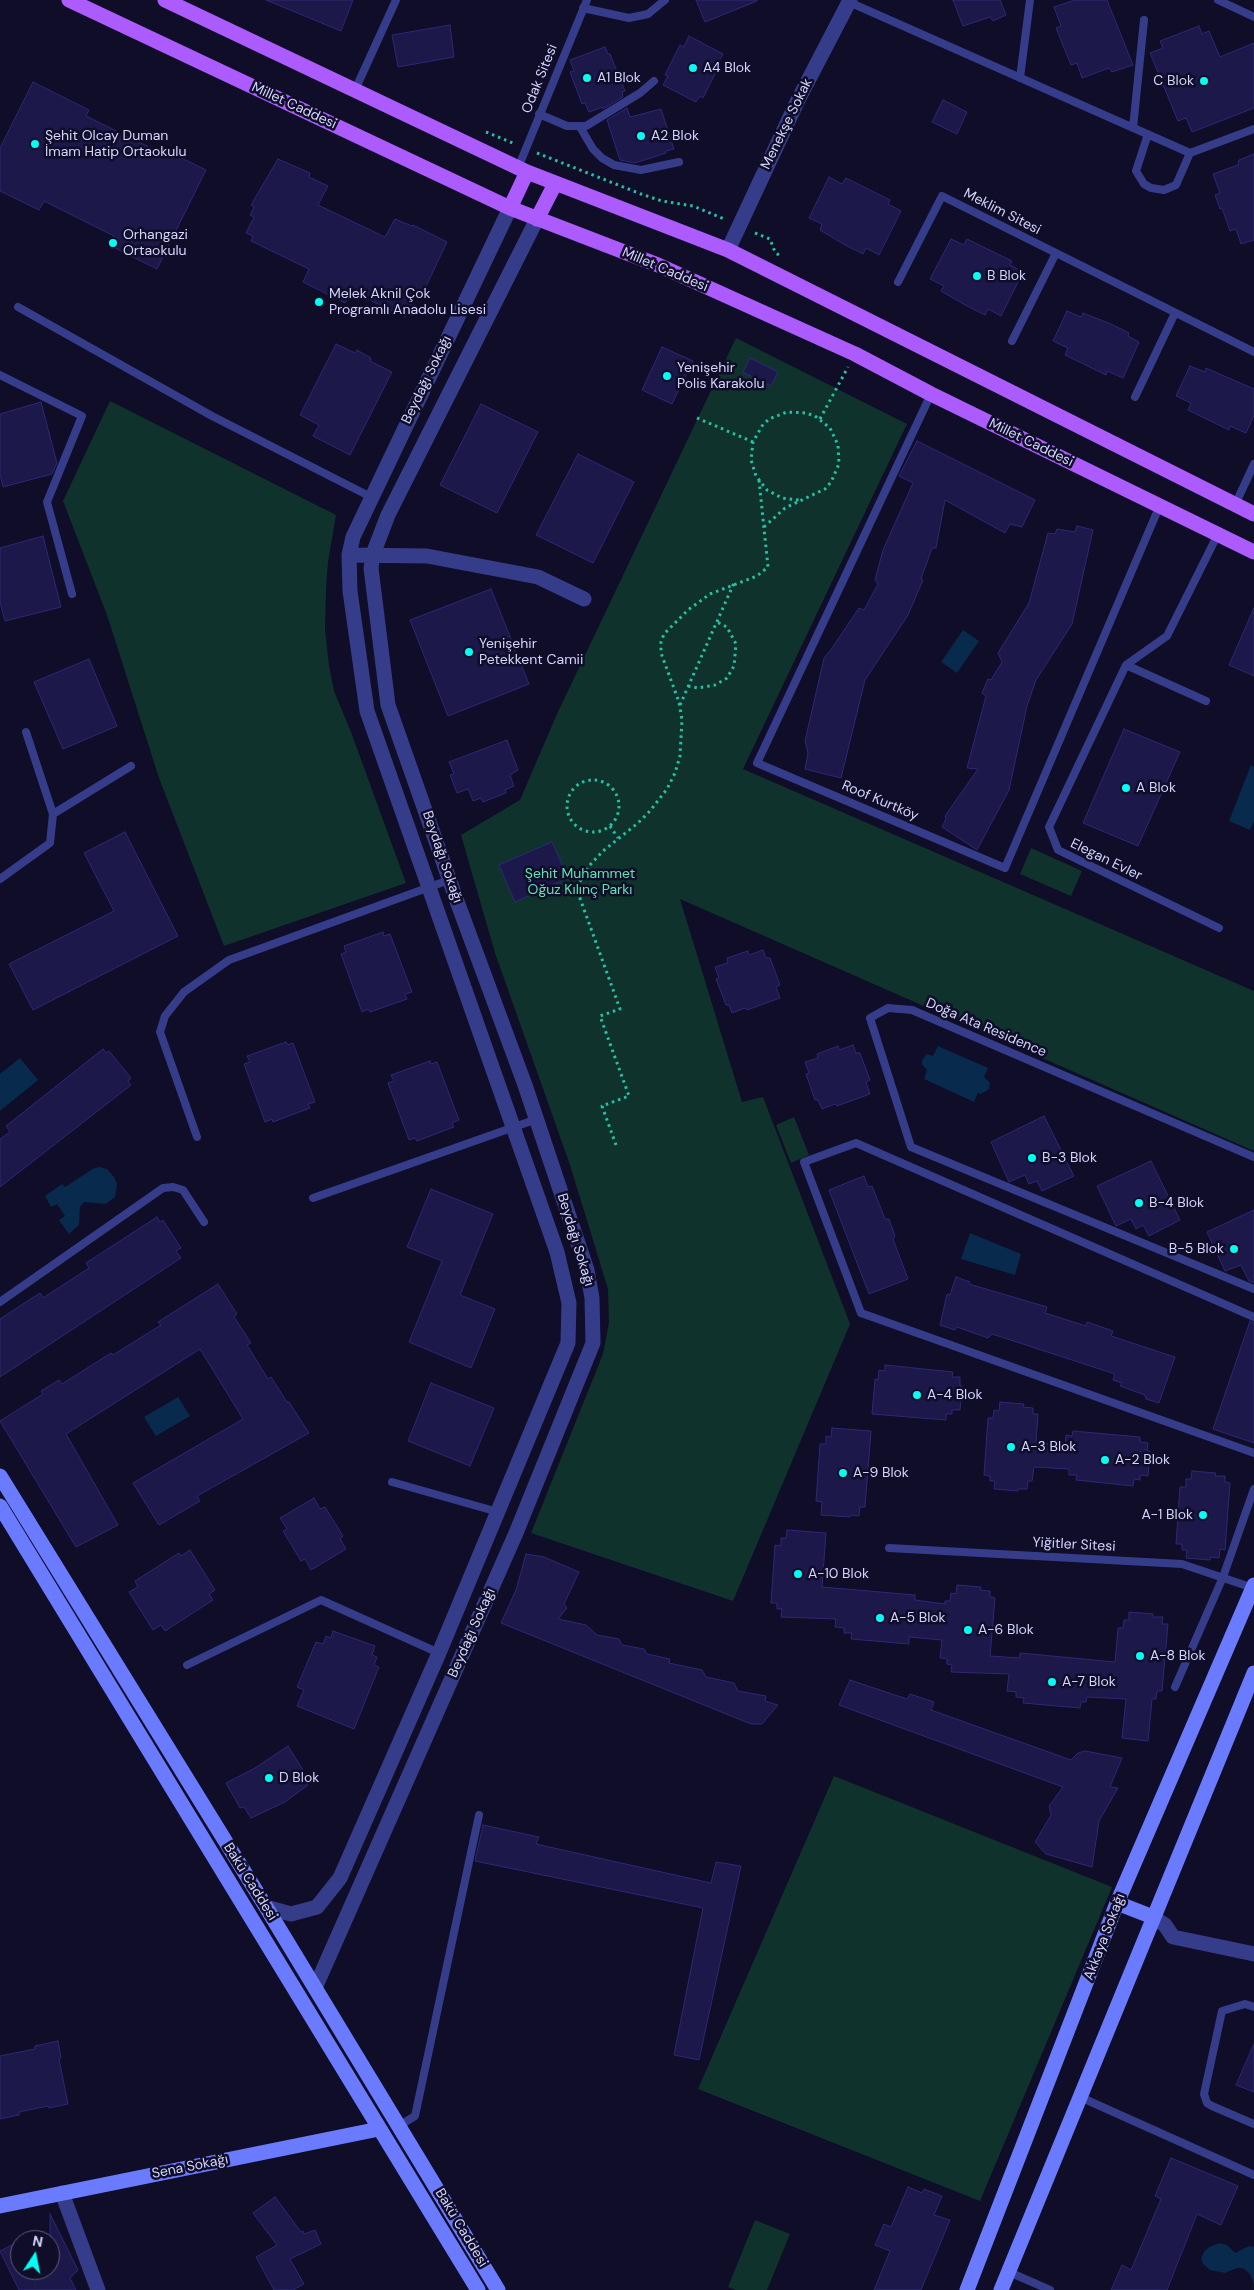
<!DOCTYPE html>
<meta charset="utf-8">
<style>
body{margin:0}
#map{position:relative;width:1254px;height:2290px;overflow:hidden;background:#0f0d27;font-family:"DM Sans",sans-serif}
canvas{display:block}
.north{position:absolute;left:10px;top:2230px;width:50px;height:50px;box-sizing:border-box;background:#0f0d27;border:1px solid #5e5d7d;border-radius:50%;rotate:11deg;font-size:14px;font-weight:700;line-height:20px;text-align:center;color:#d4d5ff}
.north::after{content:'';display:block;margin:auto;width:18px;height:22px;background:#00fff7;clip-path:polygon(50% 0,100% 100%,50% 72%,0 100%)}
</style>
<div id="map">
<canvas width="1254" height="2290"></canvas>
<div class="north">N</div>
</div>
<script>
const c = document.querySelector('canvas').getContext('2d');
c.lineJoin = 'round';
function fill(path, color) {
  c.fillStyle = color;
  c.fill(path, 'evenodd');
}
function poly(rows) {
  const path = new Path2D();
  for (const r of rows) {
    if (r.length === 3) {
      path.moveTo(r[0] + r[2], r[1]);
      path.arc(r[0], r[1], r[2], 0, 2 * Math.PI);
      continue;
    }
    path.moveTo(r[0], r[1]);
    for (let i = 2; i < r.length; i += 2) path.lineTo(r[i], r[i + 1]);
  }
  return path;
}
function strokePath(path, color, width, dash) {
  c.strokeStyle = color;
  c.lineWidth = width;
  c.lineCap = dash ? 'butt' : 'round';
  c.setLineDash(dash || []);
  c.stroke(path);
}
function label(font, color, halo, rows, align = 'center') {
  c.font = font + ' "DM Sans",sans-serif';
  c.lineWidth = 5;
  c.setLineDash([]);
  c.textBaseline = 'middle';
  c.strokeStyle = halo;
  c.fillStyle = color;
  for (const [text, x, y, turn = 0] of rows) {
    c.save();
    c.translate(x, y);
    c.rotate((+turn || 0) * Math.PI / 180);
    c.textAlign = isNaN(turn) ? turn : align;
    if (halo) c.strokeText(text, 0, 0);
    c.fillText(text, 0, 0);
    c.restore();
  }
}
fill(poly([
 [736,338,907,424,743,769,1254,991,1254,1151,680,899,742,1102,763,1097,850,1324,733,1601,531,1533,603,1354,609,1322,608,1289,570,1165,495,953,461,835,520,800,557,714],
 [110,401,336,515,328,562,326,589,325,629,329,666,334,691,351,732,406,883,224,946,159,778,107,615,63,501],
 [1031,848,1082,871,1071,896,1020,874],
 [794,1117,809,1155,791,1163,776,1125],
 [834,1776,1112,1887,980,2201,698,2089],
 [755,2220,790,2234,767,2290,736,2290,728,2287]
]), '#10322c');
fill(poly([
 [963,630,979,641,957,673,941,662],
 [1251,765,1254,767,1254,821,1250,830,1229,821],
 [938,1046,988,1068,984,1077,990,1083,989,1089,981,1094,978,1093,974,1102,924,1079,927,1070,922,1064,922,1060,927,1054,933,1056],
 [20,1058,38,1080,0,1111,0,1074],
 [100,1167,107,1169,114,1177,117,1184,115,1197,106,1204,84,1202,80,1207,79,1225,69,1234,59,1220,65,1216,57,1204,51,1207,45,1196,62,1184,65,1187,94,1168],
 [970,1233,1021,1254,1015,1275,961,1259],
 [178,1397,190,1416,156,1436,144,1417],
 [1220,2243,1227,2245,1235,2253,1249,2246,1254,2247,1254,2284,1250,2274,1243,2268,1237,2268,1225,2273,1210,2270,1203,2264,1201,2259,1204,2252,1209,2247]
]), '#082a4c');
const building = poly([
 [266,0,353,0,341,31,266,0],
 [696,0,757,0,757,1,705,22,696,0],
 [953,0,1000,0,1006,15,993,21,990,17,963,26,953,0],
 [1075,0,1107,0,1133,65,1112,72,1109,68,1082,78,1077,63,1071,65,1056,28,1061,26,1054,7,1075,0],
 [450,25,454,57,398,67,392,35,450,25],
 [1199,26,1202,34,1209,31,1220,57,1254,43,1254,108,1192,132,1186,118,1178,121,1150,53,1163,48,1160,41,1199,26],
 [689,36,723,54,719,61,721,62,703,98,700,96,696,102,663,85,668,76,665,75,680,45,684,47,689,36],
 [605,47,608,54,610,54,625,91,622,92,623,97,603,109,603,107,589,112,585,103,582,104,570,72,574,71,570,60,605,47],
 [33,82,89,110,86,116,157,151,159,147,206,170,157,269,109,245,114,236,44,201,39,210,0,191,0,148,33,82],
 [943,100,967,112,957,134,932,122,943,100],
 [627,108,630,117,661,109,674,149,666,151,666,153,635,163,620,160,607,120,627,108],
 [1254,154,1254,240,1241,244,1236,229,1230,231,1222,208,1220,209,1215,195,1220,193,1213,174,1238,165,1239,160,1254,154],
 [278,159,310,173,309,177,328,186,318,205,385,237,395,219,412,226,413,225,447,242,421,297,416,295,405,317,351,291,345,303,303,282,309,269,251,241,253,236,246,233,254,217,250,215,254,207,251,205,278,159],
 [829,177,842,184,846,178,890,200,888,204,901,211,879,255,866,248,863,254,845,245,820,230,822,224,809,218,829,177],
 [951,239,964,245,967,239,1012,261,1010,265,1023,272,1001,316,988,309,985,315,967,306,941,291,944,286,930,279,951,239],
 [1067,311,1081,317,1083,313,1111,324,1129,333,1128,336,1139,342,1123,378,1107,371,1106,375,1065,355,1068,348,1053,341,1067,311],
 [336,344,355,353,357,350,371,358,370,361,392,372,350,455,313,436,319,425,300,415,336,344],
 [662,347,693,361,672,404,642,390,662,347],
 [750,358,778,372,771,386,743,372,750,358],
 [1190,366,1205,372,1206,368,1254,389,1254,415,1246,433,1230,426,1229,430,1188,410,1191,403,1176,396,1190,366],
 [41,402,57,463,52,474,3,487,0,474,0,414,41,402],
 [481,404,538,432,497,513,440,485,481,404],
 [917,441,1035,500,1022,527,1010,524,1005,533,945,500,936,548,932,548,921,579,923,580,908,615,865,680,841,778,805,769,808,753,805,741,824,658,830,651,859,608,864,610,878,584,875,580,883,550,913,483,899,476,917,441],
 [578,454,634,482,593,563,536,535,578,454],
 [1077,526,1093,530,1072,624,1036,680,1027,706,1009,790,977,850,942,827,946,819,945,816,978,769,967,768,986,696,982,693,988,679,991,680,1002,662,998,653,1029,603,1048,533,1055,534,1057,529,1075,532,1077,526],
 [43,536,61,607,5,621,0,602,0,548,43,536],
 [491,589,529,684,448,716,410,620,491,589],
 [1254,608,1254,676,1229,665,1254,608],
 [89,659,117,726,63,749,34,682,89,659],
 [1124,729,1180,752,1138,846,1083,823,1124,729],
 [507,740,518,770,510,775,514,786,505,790,506,793,483,802,481,798,473,801,468,789,457,793,450,775,454,774,449,762,507,740],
 [125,832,178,936,33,1010,9,964,114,911,84,853,125,832],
 [552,842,568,878,515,902,499,865,552,842],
 [383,932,384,936,390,934,412,992,405,994,407,999,370,1012,368,1009,362,1012,341,954,346,952,344,946,383,932],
 [763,950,766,958,770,958,780,985,776,987,780,998,747,1010,745,1008,732,1013,729,1005,726,1005,716,979,719,978,715,967,728,963,727,958,748,951,749,955,763,950],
 [286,1042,288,1045,293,1043,315,1102,308,1104,310,1108,273,1122,272,1119,265,1122,244,1064,250,1062,247,1056,286,1042],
 [853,1045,856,1053,860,1053,870,1080,866,1082,870,1094,837,1106,835,1104,822,1109,818,1100,815,1100,806,1074,809,1073,805,1062,818,1058,817,1054,838,1046,839,1050,853,1045],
 [103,1049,106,1053,109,1051,131,1078,128,1081,131,1085,0,1187,0,1139,10,1132,6,1126,103,1049],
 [430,1061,431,1064,437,1062,459,1120,452,1123,454,1127,417,1141,415,1138,409,1140,388,1083,394,1081,391,1075,430,1061],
 [1044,1116,1074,1176,1042,1191,1037,1181,1029,1184,1025,1175,1009,1182,991,1142,1044,1116],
 [1151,1161,1180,1220,1149,1236,1143,1225,1136,1229,1131,1219,1116,1226,1097,1186,1151,1161],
 [864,1176,868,1187,872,1186,885,1219,889,1219,895,1236,893,1239,908,1279,869,1294,829,1190,864,1176],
 [431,1189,493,1214,460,1295,495,1309,471,1368,409,1342,442,1261,407,1247,431,1189],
 [1254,1210,1254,1283,1249,1281,1241,1265,1225,1271,1207,1232,1254,1210],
 [157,1217,160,1222,163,1220,181,1248,176,1251,181,1258,0,1377,0,1319,40,1293,43,1298,89,1268,86,1263,157,1217],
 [956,1277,970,1282,969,1284,1047,1307,1045,1313,1086,1326,1087,1322,1113,1331,1111,1336,1175,1357,1159,1403,1146,1399,1145,1395,1120,1386,1122,1383,1113,1380,1115,1374,992,1334,988,1338,957,1327,955,1330,940,1325,947,1294,950,1295,956,1277],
 [218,1284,237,1314,234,1317,251,1343,247,1345,268,1379,271,1377,287,1402,289,1402,309,1433,197,1496,200,1501,159,1525,133,1483,243,1419,200,1349,66,1434,118,1525,76,1547,0,1421,43,1394,41,1391,59,1380,62,1384,111,1353,113,1355,161,1325,158,1322,218,1284],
 [1250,1321,1254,1323,1254,1443,1213,1429,1250,1321],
 [885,1365,953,1372,952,1377,960,1377,960,1386,962,1386,960,1410,952,1410,952,1414,946,1414,946,1420,872,1414,875,1379,878,1380,879,1370,885,1371,885,1365],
 [431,1383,494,1408,470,1466,408,1441,431,1383],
 [1000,1402,1024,1404,1023,1407,1033,1408,1033,1414,1038,1414,1036,1443,1065,1445,1066,1435,1072,1436,1073,1431,1140,1437,1140,1442,1148,1443,1147,1451,1150,1451,1148,1476,1140,1475,1140,1480,1134,1479,1133,1486,1076,1480,1077,1475,1069,1475,1069,1469,1034,1467,1032,1481,1028,1481,1027,1489,1018,1489,1018,1491,994,1489,995,1481,990,1481,990,1476,984,1475,988,1418,993,1418,994,1410,999,1411,1000,1402],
 [832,1428,871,1431,865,1507,860,1507,859,1516,851,1515,850,1517,821,1515,822,1502,816,1501,820,1444,826,1444,826,1436,831,1437,832,1428],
 [1192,1471,1216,1473,1215,1476,1225,1476,1225,1482,1230,1483,1225,1550,1220,1549,1219,1558,1211,1557,1210,1560,1186,1558,1187,1550,1182,1550,1182,1544,1176,1544,1180,1487,1186,1487,1186,1479,1191,1479,1192,1471],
 [314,1498,320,1509,325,1507,343,1536,340,1539,346,1549,311,1570,305,1559,301,1561,283,1531,287,1529,280,1518,314,1498],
 [787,1530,826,1533,822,1587,915,1595,915,1600,945,1604,945,1601,950,1601,951,1593,956,1594,957,1585,981,1587,980,1590,990,1591,990,1597,995,1598,990,1656,1020,1658,1020,1653,1115,1662,1118,1628,1123,1628,1124,1620,1129,1620,1129,1612,1153,1614,1153,1617,1163,1617,1162,1624,1168,1624,1162,1691,1157,1691,1156,1699,1152,1699,1148,1741,1122,1738,1126,1699,1087,1697,1086,1702,1081,1702,1080,1708,1023,1703,1024,1698,1016,1697,1016,1692,1007,1691,1009,1674,951,1672,952,1665,947,1664,947,1659,940,1658,942,1640,909,1637,909,1644,851,1639,852,1633,844,1633,844,1628,835,1627,836,1619,781,1617,782,1609,777,1609,777,1603,771,1603,775,1545,781,1546,781,1538,786,1538,787,1530],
 [190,1550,215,1590,209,1594,213,1600,165,1631,161,1625,153,1630,129,1592,138,1587,135,1581,179,1553,181,1556,190,1550],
 [526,1554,544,1557,579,1572,564,1604,567,1608,558,1619,586,1625,597,1635,619,1639,622,1645,644,1649,647,1654,670,1659,669,1663,702,1670,706,1677,734,1683,738,1691,766,1696,765,1701,778,1705,762,1724,751,1724,501,1623,516,1590,526,1554],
 [333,1631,375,1646,372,1655,377,1657,374,1665,379,1667,354,1729,297,1706,304,1690,297,1687,316,1642,323,1644,326,1636,331,1638,333,1631],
 [850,1680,907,1699,910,1694,934,1702,931,1710,1071,1760,1078,1753,1085,1751,1122,1758,1110,1787,1118,1788,1099,1821,1092,1867,1046,1854,1035,1842,1051,1815,1049,1806,1063,1787,839,1705,850,1680],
 [288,1746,303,1770,299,1773,308,1785,285,1802,251,1818,244,1807,240,1808,226,1783,255,1768,288,1746],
 [483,1825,539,1837,536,1844,711,1883,716,1862,741,1866,699,2060,674,2055,703,1908,475,1861,483,1825],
 [58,2041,61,2058,59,2059,68,2104,49,2108,48,2106,19,2112,19,2115,0,2119,0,2056,35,2049,35,2046,58,2041],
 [1254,2044,1254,2092,1236,2085,1254,2044],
 [1171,2158,1238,2186,1221,2225,1197,2214,1167,2290,1111,2290,1122,2265,1131,2270,1161,2199,1155,2196,1171,2158],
 [908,2187,922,2193,924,2189,942,2196,934,2215,950,2220,921,2290,874,2290,890,2251,875,2245,884,2224,891,2227,908,2187],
 [275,2197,301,2232,303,2231,304,2234,315,2230,321,2244,290,2259,304,2284,293,2290,274,2290,256,2257,277,2245,253,2213,275,2197],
 [50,2214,78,2270,70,2278,76,2290,19,2290,0,2251,20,2241,20,2270,50,2270,50,2214]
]);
fill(building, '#1c184a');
strokePath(building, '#2e2877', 1);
strokePath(poly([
 [486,132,515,144],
 [537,153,641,194,662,201,693,206,724,219],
 [755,233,770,239,775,252,780,256],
 [697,418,753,442],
 [820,419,848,367],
 [764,527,785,508,825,489,831,482,839,464,838,445,830,428,815,416,806,413,787,412,769,419,762,426,753,442,751,460,756,476,767,490,782,498,799,500],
 [688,686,698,688,715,685,727,678,734,666,736,644,727,627,717,622],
 [680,705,734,583],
 [593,806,26],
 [610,826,618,838],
 [616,1145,602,1106,629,1096,600,1016,620,1009,577,890,578,885,589,866,603,851,638,823,650,811,667,789,675,773,680,756,682,720,679,702,661,653,661,642,664,634,688,610,710,594,757,576,768,567,759,480]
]), '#26c1a3', 3, [2.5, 4]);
strokePath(poly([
 [1218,0,1254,17],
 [849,2,1190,153,1254,129],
 [583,8,629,18,648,14,665,0],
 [1020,78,1030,0],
 [355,90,396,0],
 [539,114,567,126,586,126,640,93,654,81],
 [580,127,593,149,602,158,614,165,641,170,679,162],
 [1133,128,1144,20],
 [1148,134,1136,171,1144,184,1151,188,1164,190,1176,185,1190,153],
 [518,168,587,0],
 [898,282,942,196,1254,352],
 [18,307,212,416,371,497],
 [1012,341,1056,253],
 [0,375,82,416,47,502,72,594],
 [931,394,757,763,1005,868,1160,505],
 [1135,397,1175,313],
 [1235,505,1254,464],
 [1218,534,1167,636,1126,665,1049,827,1058,850,1219,928],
 [1126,665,1206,701],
 [26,732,53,814],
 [0,879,50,843,53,814,131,766],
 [197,1137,160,1032,165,1016,184,992,229,960,449,880],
 [1254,1157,912,1010,888,1008,870,1018,911,1147,1254,1289],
 [313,1198,537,1119],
 [0,1302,163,1188,173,1187,183,1190,204,1222],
 [1254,1317,856,1143,804,1162,861,1313,1254,1453],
 [392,1482,498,1512],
 [889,1548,1182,1564,1253,1588],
 [187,1665,321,1600,439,1653],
 [1175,1687,1223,1577,1254,1489],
 [1254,2007,1245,2004,1222,2011,1204,2094,1207,2103,1212,2106,1254,2124],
 [1080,2097,1254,2175],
 [399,2126,415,2116,479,1815],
 [1009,2272,1050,2290]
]), '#353d8a', 8);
strokePath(poly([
 [728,250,798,100,850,0],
 [349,555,427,556,538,577,584,599],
 [266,1907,291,1914,317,1907,340,1878,439,1653,568,1343,569,1303,557,1252,367,711,350,591,349,555,353,537,510,208],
 [1153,1917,1165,1925,1173,1937,1254,1954],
 [315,1988,516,1533,593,1343,592,1298,587,1270,525,1085,458,904,388,705,371,568,373,554,388,515,537,219],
 [62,2193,98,2290]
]), '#353d8a', 15);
strokePath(poly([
 [0,1476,266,1907,498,2290],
 [0,1506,478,2290],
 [1117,1903,1153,1917],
 [0,2206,379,2129],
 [967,2290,1117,1903,1254,1585],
 [1001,2290,1254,1673]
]), '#6b7bff', 15);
strokePath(poly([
 [69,0,510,208,658,265,855,354,931,394,1254,552],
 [165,0,527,172,728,250,1254,514],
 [510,208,527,172],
 [537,219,555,184]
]), '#ac5bff', 15);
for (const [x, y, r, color] of [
 [693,68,5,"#00fff7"],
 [587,78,5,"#00fff7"],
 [1204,81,5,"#00fff7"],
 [641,136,5,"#00fff7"],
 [35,144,5,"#00fff7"],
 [113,243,5,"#00fff7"],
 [977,276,5,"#00fff7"],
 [319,302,5,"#00fff7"],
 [667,376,5,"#00fff7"],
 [469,652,5,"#00fff7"],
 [1126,788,5,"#00fff7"],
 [1032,1158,5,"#00fff7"],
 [1139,1203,5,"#00fff7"],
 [1234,1249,5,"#00fff7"],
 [917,1395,5,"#00fff7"],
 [1011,1447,5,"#00fff7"],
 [1105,1460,5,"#00fff7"],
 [843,1473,5,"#00fff7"],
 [1203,1515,5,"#00fff7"],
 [798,1574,5,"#00fff7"],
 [880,1618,5,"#00fff7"],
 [968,1630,5,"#00fff7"],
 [1140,1656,5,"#00fff7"],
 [1052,1682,5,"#00fff7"],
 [269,1778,5,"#00fff7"]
]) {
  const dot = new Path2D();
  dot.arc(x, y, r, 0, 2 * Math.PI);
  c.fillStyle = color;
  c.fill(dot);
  strokePath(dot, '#0f0d27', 2);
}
label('14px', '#d4d5ff', '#0f0d27', [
 ["A4 Blok",703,68],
 ["A1 Blok",597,78],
 ["C Blok",1194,81,"right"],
 ["Şehit Olcay Duman",45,136],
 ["İmam Hatip Ortaokulu",45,152],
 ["A2 Blok",651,136],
 ["Orhangazi",123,235],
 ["Ortaokulu",123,251],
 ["B Blok",987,276],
 ["Melek Aknil Çok",329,294],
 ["Programlı Anadolu Lisesi",329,310],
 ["Yenişehir",677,368],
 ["Polis Karakolu",677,384],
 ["Yenişehir",479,644],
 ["Petekkent Camii",479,660],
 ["A Blok",1136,788],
 ["B-3 Blok",1042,1158],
 ["B-4 Blok",1149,1203],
 ["B-5 Blok",1224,1249,"right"],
 ["A-4 Blok",927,1395],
 ["A-3 Blok",1021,1447],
 ["A-2 Blok",1115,1460],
 ["A-9 Blok",853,1473],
 ["A-1 Blok",1193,1515,"right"],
 ["A-10 Blok",808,1574],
 ["A-5 Blok",890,1618],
 ["A-6 Blok",978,1630],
 ["A-8 Blok",1150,1656],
 ["A-7 Blok",1062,1682],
 ["D Blok",279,1778]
], 'left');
label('14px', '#d4d5ff', '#0f0d27', [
 ["Odak Sitesi",540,79,-68],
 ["Millet Caddesi",294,106,25],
 ["Menekşe Sokak",787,124,-64],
 ["Meklim Sitesi",1002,212,27],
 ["Millet Caddesi",665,270,23],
 ["Beydağı Sokağı",427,380,-64],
 ["Millet Caddesi",1031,443,26],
 ["Roof Kurtköy",880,801,23],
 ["Beydağı Sokağı",442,857,71],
 ["Elegan Evler",1106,860,26],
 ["Doğa Ata Residence",986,1028,23],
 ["Beydağı Sokağı",575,1240,73],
 ["Yiğitler Sitesi",1074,1545,3],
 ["Beydağı Sokağı",472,1633,-66],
 ["Bakü Caddesi",250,1882,58],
 ["Akkaya Sokağı",1105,1937,-69],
 ["Sena Sokağı",190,2167,-11],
 ["Bakü Caddesi",461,2228,59]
]);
label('14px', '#57e8b1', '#0f0d27', [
 ["Şehit Muhammet",580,874],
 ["Oğuz Kılınç Parkı",580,890]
]);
</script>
